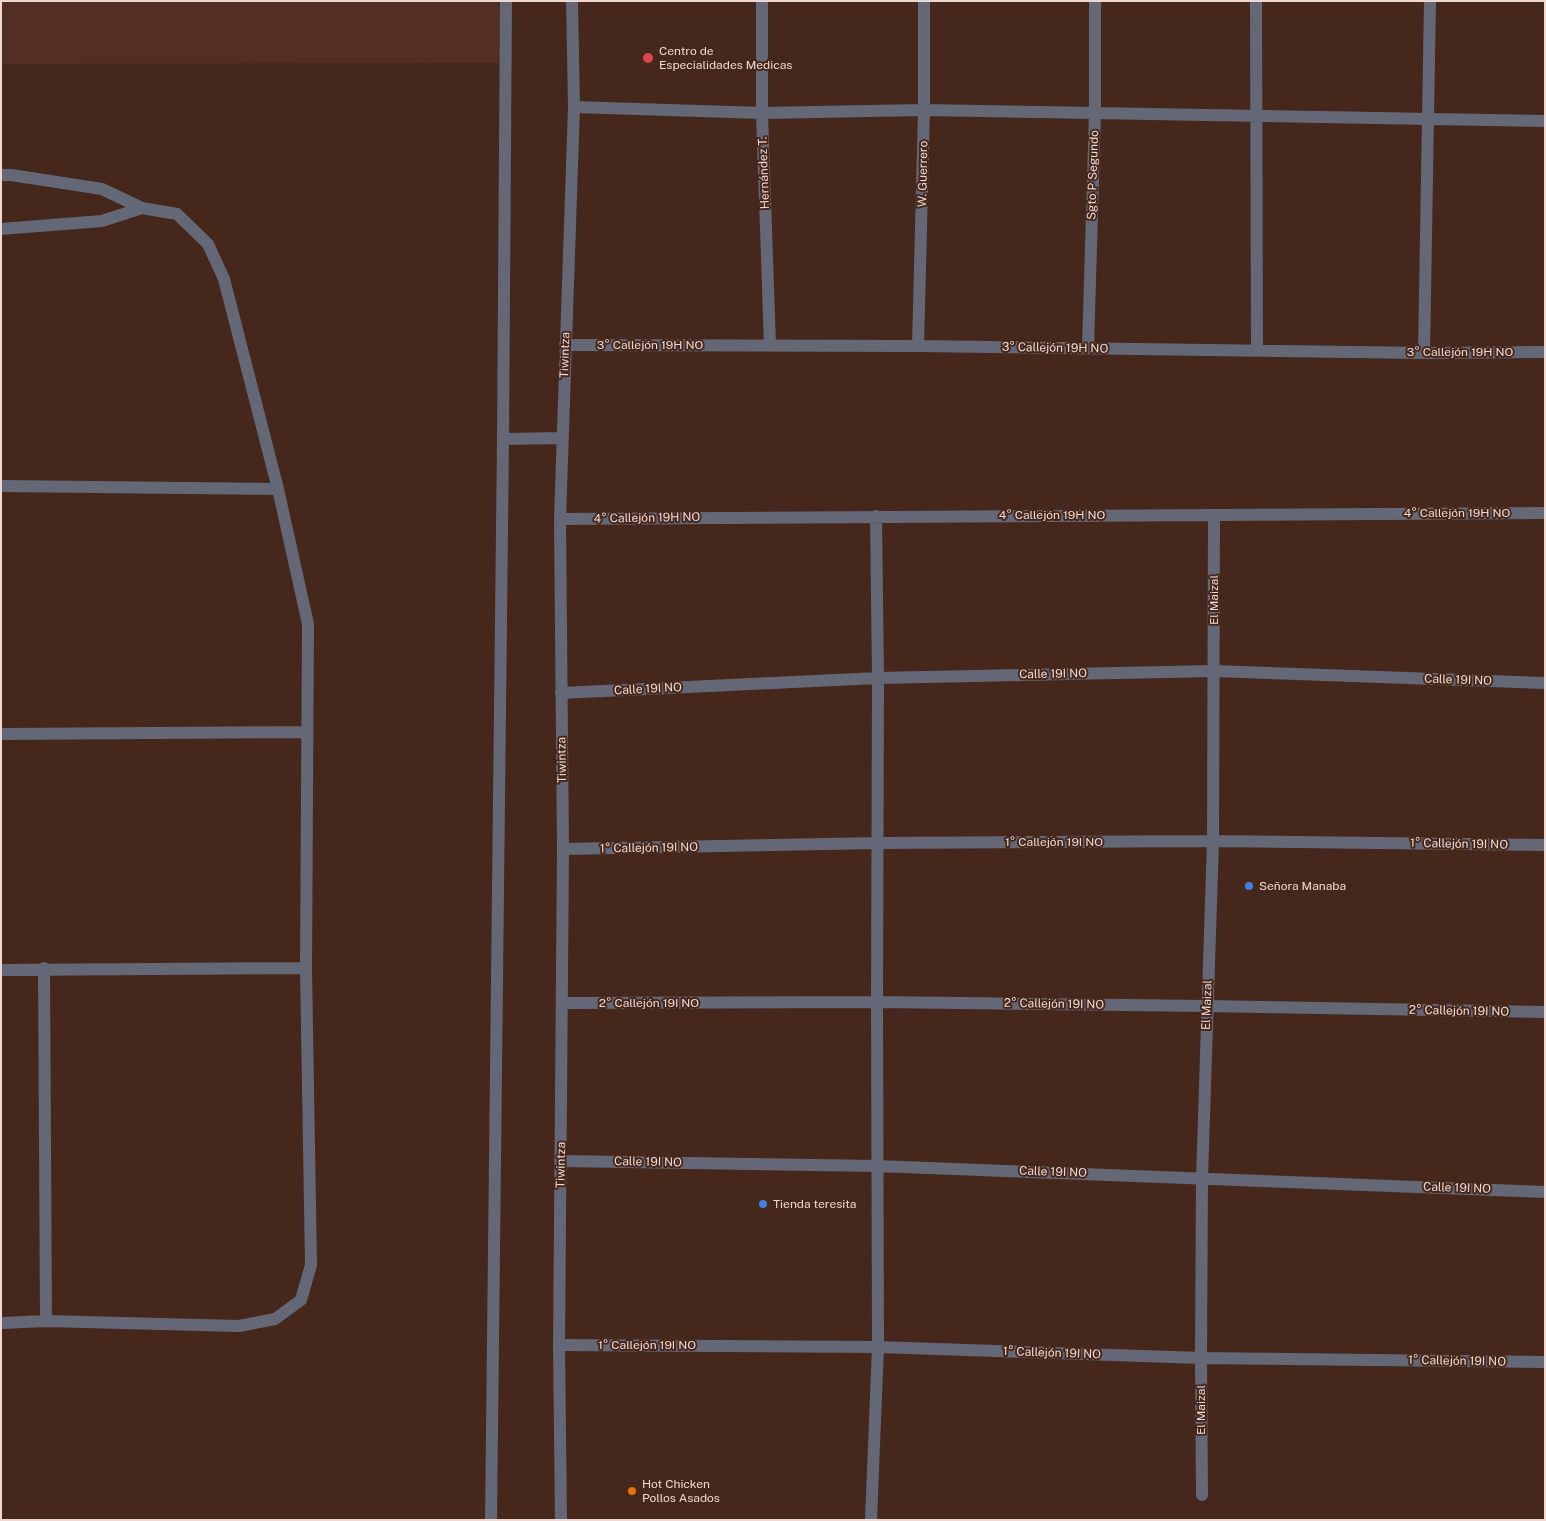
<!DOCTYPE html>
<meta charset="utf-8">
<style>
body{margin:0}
#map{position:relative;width:1546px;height:1521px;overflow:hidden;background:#45271c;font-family:"Public Sans",sans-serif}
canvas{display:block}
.frame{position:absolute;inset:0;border:2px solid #eed9d2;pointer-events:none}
</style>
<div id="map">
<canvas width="1546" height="1521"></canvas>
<div class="frame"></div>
</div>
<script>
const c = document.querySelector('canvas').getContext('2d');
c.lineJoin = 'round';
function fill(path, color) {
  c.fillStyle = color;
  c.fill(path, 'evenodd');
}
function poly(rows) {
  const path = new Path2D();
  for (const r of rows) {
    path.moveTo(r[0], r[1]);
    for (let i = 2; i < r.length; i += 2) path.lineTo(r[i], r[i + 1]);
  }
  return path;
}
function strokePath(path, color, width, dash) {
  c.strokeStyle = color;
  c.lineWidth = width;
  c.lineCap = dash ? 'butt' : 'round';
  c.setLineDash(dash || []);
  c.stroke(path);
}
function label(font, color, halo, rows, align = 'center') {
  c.font = font + ' "Public Sans",sans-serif';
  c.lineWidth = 4;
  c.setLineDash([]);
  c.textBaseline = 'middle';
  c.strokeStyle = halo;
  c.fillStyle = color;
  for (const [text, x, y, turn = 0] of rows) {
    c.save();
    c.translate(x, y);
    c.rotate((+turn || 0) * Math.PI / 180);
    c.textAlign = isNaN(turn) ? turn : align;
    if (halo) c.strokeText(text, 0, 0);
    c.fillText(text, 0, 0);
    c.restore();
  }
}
fill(poly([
 [1,1,502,1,501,63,1,64]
]), '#532e22');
strokePath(poly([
 [762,1,762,113,770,345],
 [1256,1,1257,351],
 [574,107,762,113,924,110,1545,121],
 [1,175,11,175,102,189,142,208,177,214,208,244,224,279,278,489,308,624,306,968,311,1265,301,1300,275,1319,239,1326,46,1321,1,1323],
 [1,229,102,221,142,208],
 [565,345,918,346,1424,353,1545,352],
 [918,346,924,110,924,1],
 [1088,348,1095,112,1095,1],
 [1424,353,1430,1],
 [1,486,278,489],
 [560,519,1545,513],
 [561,693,878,678,1214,671,1545,683],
 [1,734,307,732],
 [563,849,878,843,1213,841,1545,845],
 [44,968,46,1321],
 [1,970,306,968],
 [563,1003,877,1002,1206,1006,1545,1012],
 [561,1161,877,1166,1545,1192],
 [559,1345,878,1347,1201,1358,1545,1362],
 [1202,1495,1201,1358,1202,1178,1213,841,1214,515],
 [871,1520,878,1347,877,1002,878,678,876,516]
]), '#646876', 12);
strokePath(poly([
 [503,439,562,438],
 [491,1520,503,439,506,1],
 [561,1520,559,1345,563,849,560,519,574,107,572,1]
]), '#646876', 12);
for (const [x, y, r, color] of [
 [648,58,6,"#e0444e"],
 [1249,886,5,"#3f7fe0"],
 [763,1204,5,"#3f7fe0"],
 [632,1491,5,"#e8710a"]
]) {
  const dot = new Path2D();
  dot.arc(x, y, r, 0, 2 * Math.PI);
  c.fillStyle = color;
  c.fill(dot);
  strokePath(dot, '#45271c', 2);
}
label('12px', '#eed9d2', '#45271c', [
 ["Centro de",659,51],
 ["Especialidades Medicas",659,65],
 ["Señora Manaba",1259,886],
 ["Tienda teresita",773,1204],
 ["Hot Chicken",642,1484],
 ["Pollos Asados",642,1498]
], 'left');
label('12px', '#eed9d2', '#45271c', [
 ["Hernández T.",764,173,-92],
 ["W. Guerrero",923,174,-89],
 ["Sgto P Segundo",1093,175,-88],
 ["3° Callejón 19H NO",650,345],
 ["3° Callejón 19H NO",1055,348,1],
 ["3° Callejón 19H NO",1460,352],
 ["Tiwintza",565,355,-88],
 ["4° Callejón 19H NO",1457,513],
 ["4° Callejón 19H NO",1052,515],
 ["4° Callejón 19H NO",647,518,-1],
 ["El Maizal",1214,600,-90],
 ["Calle 19I NO",1053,674,-1],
 ["Calle 19I NO",1458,680,2],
 ["Calle 19I NO",648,689,-3],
 ["Tiwintza",562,760,-91],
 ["1° Callejón 19I NO",1054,842],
 ["1° Callejón 19I NO",1459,844,1],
 ["1° Callejón 19I NO",649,848,-1],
 ["2° Callejón 19I NO",649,1003],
 ["2° Callejón 19I NO",1054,1004,1],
 ["El Maizal",1207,1005,-88],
 ["2° Callejón 19I NO",1459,1011,1],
 ["Calle 19I NO",648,1162,1],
 ["Tiwintza",561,1165,-89],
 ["Calle 19I NO",1053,1172,2],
 ["Calle 19I NO",1457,1188,2],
 ["1° Callejón 19I NO",647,1345],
 ["1° Callejón 19I NO",1052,1353,2],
 ["1° Callejón 19I NO",1457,1361,1],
 ["El Maizal",1201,1410,-90]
]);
</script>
